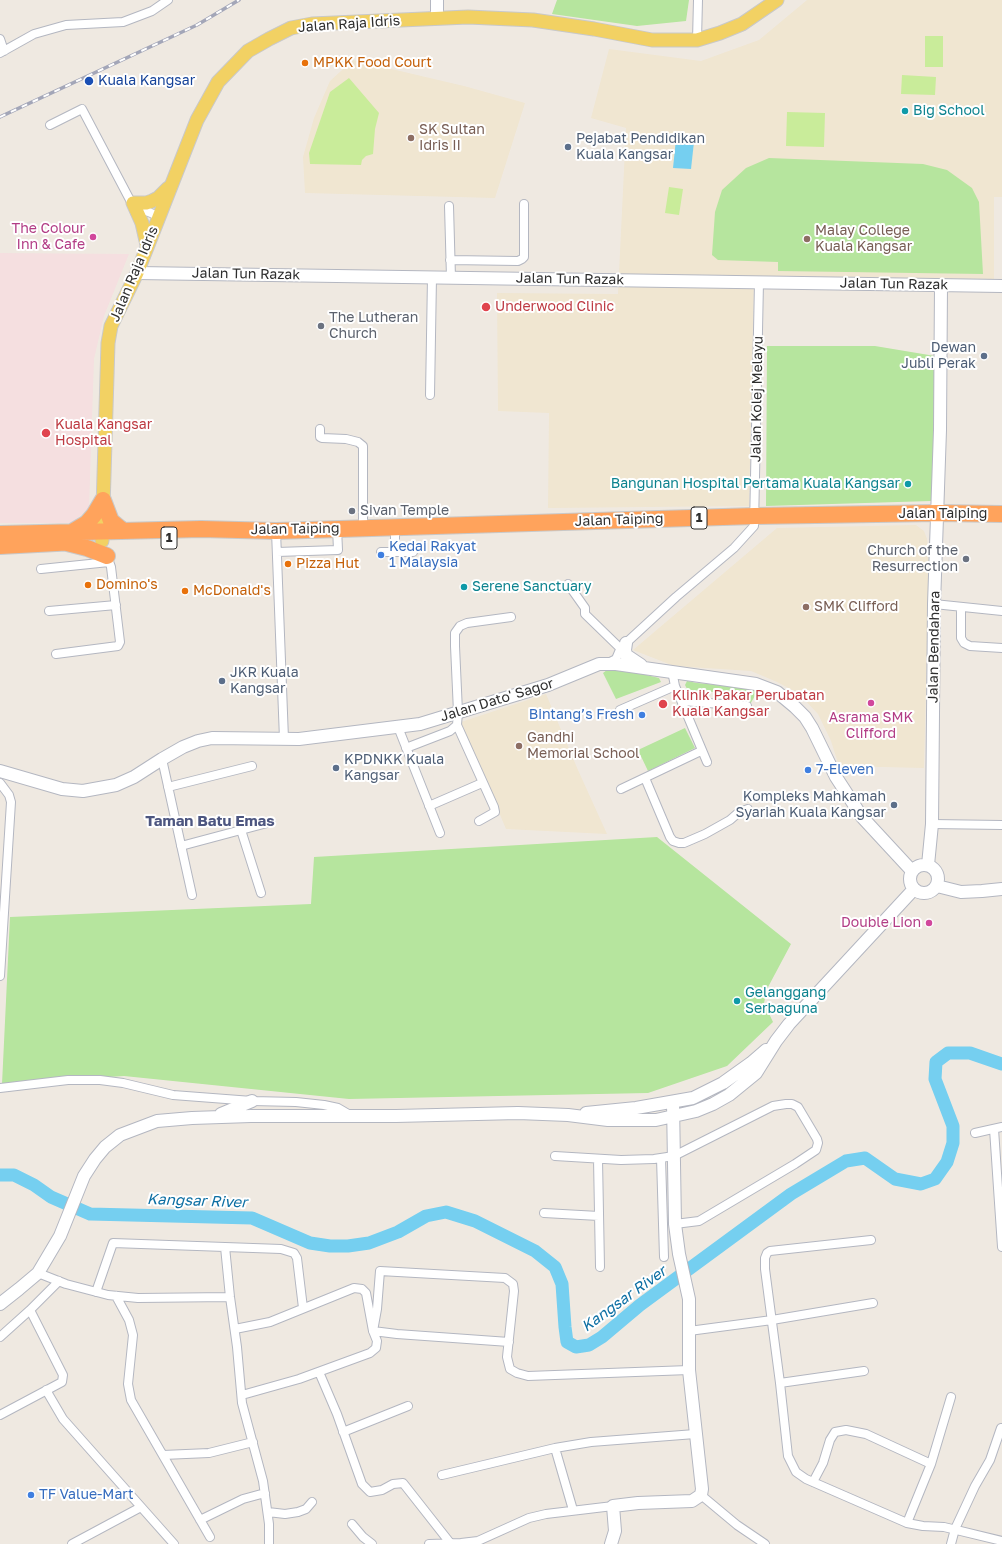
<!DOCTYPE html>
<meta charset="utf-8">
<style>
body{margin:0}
canvas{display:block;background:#efe9e1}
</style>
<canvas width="1002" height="1544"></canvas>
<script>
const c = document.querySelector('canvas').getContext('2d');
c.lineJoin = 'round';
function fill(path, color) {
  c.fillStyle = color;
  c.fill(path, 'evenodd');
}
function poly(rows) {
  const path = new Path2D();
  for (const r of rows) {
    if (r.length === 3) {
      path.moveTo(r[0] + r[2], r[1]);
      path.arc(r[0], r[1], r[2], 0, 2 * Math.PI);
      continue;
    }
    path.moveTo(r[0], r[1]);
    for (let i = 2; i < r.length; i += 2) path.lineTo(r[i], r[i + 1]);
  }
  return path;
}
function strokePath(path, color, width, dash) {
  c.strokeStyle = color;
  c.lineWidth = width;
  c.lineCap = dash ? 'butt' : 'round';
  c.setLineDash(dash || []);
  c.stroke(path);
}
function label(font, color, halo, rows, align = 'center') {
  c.font = font + ' "Golos Text",sans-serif';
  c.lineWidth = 4;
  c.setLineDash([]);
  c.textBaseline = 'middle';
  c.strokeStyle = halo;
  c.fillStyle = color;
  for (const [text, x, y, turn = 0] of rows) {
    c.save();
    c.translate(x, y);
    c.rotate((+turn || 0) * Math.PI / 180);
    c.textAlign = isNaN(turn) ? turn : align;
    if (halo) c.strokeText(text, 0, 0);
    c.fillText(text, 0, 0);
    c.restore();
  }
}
fill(poly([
 [807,0,1002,0,1002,197,994,197,994,279,754,276,749,506,548,508,549,413,498,411,497,293,618,294,626,128,591,118,609,49,701,61,759,40],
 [353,60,464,86,525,103,495,198,305,193,303,157,314,118,330,81],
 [916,525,924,531,927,539,929,564,924,768,839,766,831,741,818,714,798,693,777,682,751,671,674,666,633,650,777,528],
 [546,694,578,770,607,834,506,829,461,722]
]), '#f0e6d1');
fill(poly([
 [0,253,129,254,104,316,94,359,89,508,72,523,0,523]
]), '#f5dfe0');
fill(poly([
 [557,0,689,0,686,21,637,26,552,14],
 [769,158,923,164,947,170,972,188,979,202,983,274,778,271,778,262,718,260,712,255,715,212,722,190,746,168],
 [767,346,875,346,935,356,935,468,931,501,766,506],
 [607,670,630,671,659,678,661,682,616,699,603,673],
 [687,681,697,683,753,688,756,690,756,694,749,706,744,700,715,692,691,691,687,689,685,685],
 [685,728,695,748,648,771,638,750],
 [657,837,791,944,767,989,764,1003,773,1022,727,1066,648,1093,349,1099,124,1076,2,1084,10,917,311,904,314,857]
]), '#b6e59e');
fill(poly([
 [925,36,943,36,943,67,925,67],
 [902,75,936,77,935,95,901,94],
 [349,78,379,113,375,129,373,154,366,156,362,160,361,165,310,164,309,153,330,92],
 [787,112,825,113,824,147,786,146],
 [669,187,683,189,679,215,665,213]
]), '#c9ec9a');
fill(poly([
 [676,139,694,142,691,169,673,168]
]), '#75cff0');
strokePath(poly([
 [0,1175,14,1175,34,1185,51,1197,90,1214,252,1218,310,1243,330,1246,348,1246,369,1243,398,1232,426,1216,446,1212,475,1221,535,1251,555,1267,562,1284,565,1327,567,1342,576,1347,589,1345,602,1337,640,1305,791,1194,846,1161,865,1158,895,1179,921,1184,935,1179,947,1162,953,1143,953,1126,935,1079,936,1062,948,1053,970,1053,1002,1064]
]), '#75cff0', 13);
const street = poly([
 [0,39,4,51],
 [697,40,698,0],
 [0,53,34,34,66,25,123,22,152,11,168,0],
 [50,125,82,109,130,200,137,207,158,216],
 [449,206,451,278],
 [450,260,518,261,522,259,524,257,524,204],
 [430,395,432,277],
 [320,429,320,437,322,438,346,439,358,442,363,446,363,528],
 [395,527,395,552],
 [276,531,284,739],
 [277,552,338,550,337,528],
 [381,552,413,552],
 [41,569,109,562],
 [568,584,585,608,585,614,621,649],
 [934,604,1002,611],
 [961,607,961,638,964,643,970,646,1002,648],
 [49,611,116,605],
 [56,654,118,646,120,642,111,567,106,553],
 [608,663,616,659,619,652,626,643,676,597,734,548,754,526,759,282],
 [672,671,675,686,707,762],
 [682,701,747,706],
 [620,710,675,686],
 [457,725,494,807,495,812,479,821],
 [398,727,440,833],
 [406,748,450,731,457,725,458,712,455,646,455,633,460,626,467,623,511,617],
 [162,759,192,895],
 [645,778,670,837,673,841,679,843,684,843,705,834,730,820,738,813,748,809],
 [0,783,9,795,11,802,0,976],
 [168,787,252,766],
 [621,789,701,751],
 [429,806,482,783],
 [932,824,1002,825],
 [241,830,261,893],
 [181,846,271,822],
 [0,1088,68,1080,100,1080,123,1083,173,1095,252,1101,296,1102,324,1105,338,1108,350,1115],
 [994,1129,1002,1247],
 [975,1133,1002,1127],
 [555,1156,621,1160,654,1159,674,1156,773,1106,786,1104,792,1104,798,1107,817,1139,818,1143,816,1150,795,1164,699,1221,675,1224],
 [661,1158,664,1257],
 [598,1159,600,1267],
 [544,1213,599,1216],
 [871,1240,770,1251,767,1253,765,1258,765,1269,780,1383,788,1456,796,1472,806,1479,907,1523,923,1526,944,1527,1002,1541],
 [225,1247,281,1249,294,1253,297,1258,303,1308],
 [38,1273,66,1284,108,1295,138,1298,230,1297],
 [96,1292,113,1243,225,1247,230,1297,237,1347,242,1403,263,1481,269,1524,269,1544],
 [116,1296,129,1320,133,1335,128,1384,131,1400,210,1537],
 [30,1310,59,1281],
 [235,1329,270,1322,354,1288,362,1289,366,1293,373,1331,377,1341,376,1348,370,1353,299,1379,242,1395],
 [689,1331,772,1320,873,1303],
 [0,1337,30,1310,63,1375,62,1382,0,1415],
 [509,1342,397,1334,373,1331,377,1309,380,1271,505,1278,513,1284,514,1291,507,1357,510,1369,517,1373,528,1376,689,1370],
 [319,1372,337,1414,362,1484,370,1492,382,1490,393,1484,403,1483,451,1544],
 [780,1383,864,1371],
 [46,1390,63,1419,174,1544],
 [343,1432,408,1406],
 [555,1448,573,1510],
 [163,1455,209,1453,253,1442],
 [442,1475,555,1448,591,1442,695,1434],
 [813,1482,823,1463,830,1440,835,1432,846,1430,866,1434,931,1464],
 [701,1495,737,1525,765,1544],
 [268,1512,285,1514,298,1512,306,1509,312,1502],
 [200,1520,243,1499,265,1493],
 [907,1523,931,1464,951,1397],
 [352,1524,363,1537,372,1544],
 [72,1544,141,1507],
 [429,1544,461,1543,478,1541,529,1518,546,1514,613,1506],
 [951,1544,955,1529,975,1486,990,1460,1001,1428]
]);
const secondary = poly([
 [437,18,437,0],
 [137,273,1002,286],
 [626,643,625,650,626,655,641,665],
 [0,771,62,789,83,791,116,785,134,777,162,759,183,747,198,741,212,738,299,739,420,724,548,685,599,664,616,664,756,684,777,692,795,707,805,717,812,728,836,777,862,817,912,871],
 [924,879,14],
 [928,865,932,824,934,604,940,430,941,285],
 [937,886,961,892,982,891,1002,889],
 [586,1113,636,1108,693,1098,723,1083,751,1063,766,1050],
 [221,1114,252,1101],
 [0,1304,19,1289,38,1273,60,1236,84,1176,95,1159,105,1147,120,1135,157,1121,192,1118,251,1116,396,1116,518,1113,568,1115,608,1120,656,1120,696,1111,713,1104,729,1095,756,1073,776,1041,789,1024,914,889],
 [611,1544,615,1531,613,1506,638,1503,692,1501,701,1495,702,1489,689,1370,689,1299,679,1254,675,1224,673,1103]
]);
const primary = poly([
 [147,245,142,223,133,203,146,203,152,201,158,198,168,188],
 [102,541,108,343,111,326,137,273,197,120,218,82,248,51,269,39,291,28,312,24,468,17,533,20,594,29,652,40,697,40,720,33,742,24,777,0]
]);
const highway = poly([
 [103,500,111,521,123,531],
 [72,532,87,523,94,515,103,500],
 [0,534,201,529,276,531,755,516,937,513,1002,514],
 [67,543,87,548,107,556],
 [0,546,75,542]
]);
strokePath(street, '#b4b7c1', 10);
strokePath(secondary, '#b4b7c1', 14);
strokePath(primary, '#c9c9c9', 15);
strokePath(highway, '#c9c9c9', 18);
strokePath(street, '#fff', 8);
strokePath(secondary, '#fff', 12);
strokePath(primary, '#f2d163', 13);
strokePath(highway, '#ffa35c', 16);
const rail = poly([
 [0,117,197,25,239,0]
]);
strokePath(rail, '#a3a6b8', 3.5);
strokePath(rail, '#fff', 2, [6]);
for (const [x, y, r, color] of [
 [305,63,4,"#e8710a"],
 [89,81,5,"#1a4fb4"],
 [905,111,4,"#0f9aa8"],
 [411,138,4,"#8d6e63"],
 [568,147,4,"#5c6f8a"],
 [93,237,4,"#d1479c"],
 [807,239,4,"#8d6e63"],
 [486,307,5,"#e0444e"],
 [321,326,4,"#6b7280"],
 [984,356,4,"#5c6f8a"],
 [46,433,5,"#e0444e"],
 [908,484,4,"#0f9aa8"],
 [352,511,4,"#6b7280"],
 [381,555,4,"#3f7fe0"],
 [966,559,4,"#6b7280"],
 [288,564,4,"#e8710a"],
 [88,585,4,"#e8710a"],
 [464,587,4,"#0f9aa8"],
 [185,591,4,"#e8710a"],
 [806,607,4,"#8d6e63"],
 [222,681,4,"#5c6f8a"],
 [871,703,4,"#d1479c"],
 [663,704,5,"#e0444e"],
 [642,715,4,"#3f7fe0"],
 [519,746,4,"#8d6e63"],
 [336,768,4,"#5c6f8a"],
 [808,770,4,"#3f7fe0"],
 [894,805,4,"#5c6f8a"],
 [929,923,4,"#d1479c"],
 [737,1001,4,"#0f9aa8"],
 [31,1495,4,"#3f7fe0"]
]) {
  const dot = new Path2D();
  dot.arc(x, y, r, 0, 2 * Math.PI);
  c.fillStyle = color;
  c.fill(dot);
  strokePath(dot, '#fff', 1.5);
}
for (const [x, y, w] of [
 [699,518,16],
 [169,538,16]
]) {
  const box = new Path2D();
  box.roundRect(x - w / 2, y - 11, w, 22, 3);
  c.fillStyle = '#fff';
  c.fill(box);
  strokePath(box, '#2e2e2e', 1);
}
label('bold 13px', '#2e2e2e', null, [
 ["1",699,518],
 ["1",169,538]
]);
label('14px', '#2e2e2e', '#fff', [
 ["Jalan Raja Idris",349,24,-4],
 ["Jalan Raja Idris",134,274,-67],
 ["Jalan Tun Razak",246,274,1],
 ["Jalan Tun Razak",570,279,1],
 ["Jalan Tun Razak",894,284,1],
 ["Jalan Kolej Melayu",757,399,-89],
 ["Jalan Taiping",943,514],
 ["Jalan Taiping",619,520,-2],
 ["Jalan Taiping",295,529,-1],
 ["Jalan Bendahara",934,647,-89],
 ["Jalan Dato' Sagor",497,700,-17]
]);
label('14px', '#c56008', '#fff', [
 ["MPKK Food Court",313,63],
 ["Pizza Hut",296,564],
 ["Domino's",96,585],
 ["McDonald's",193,591]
], 'left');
label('14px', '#164399', '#fff', [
 ["Kuala Kangsar",98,81]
], 'left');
label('14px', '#0d838f', '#fff', [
 ["Big School",913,111],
 ["Bangunan Hospital Pertama Kuala Kangsar",900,484,"right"],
 ["Serene Sanctuary",472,587],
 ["Gelanggang",745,993],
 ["Serbaguna",745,1009]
], 'left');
label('14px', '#785e54', '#fff', [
 ["SK Sultan",419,130],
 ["Idris II",419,146],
 ["Malay College",815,231],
 ["Kuala Kangsar",815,247],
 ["SMK Clifford",814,607],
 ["Gandhi",527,738],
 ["Memorial School",527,754]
], 'left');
label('14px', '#4e5e75', '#fff', [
 ["Pejabat Pendidikan",576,139],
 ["Kuala Kangsar",576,155],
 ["Dewan",976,348,"right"],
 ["Jubli Perak",976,364,"right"],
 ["JKR Kuala",230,673],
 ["Kangsar",230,689],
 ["KPDNKK Kuala",344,760],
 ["Kangsar",344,776],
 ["Kompleks Mahkamah",886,797,"right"],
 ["Syariah Kuala Kangsar",886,813,"right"]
], 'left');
label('14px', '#b23c85', '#fff', [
 ["The Colour",85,229],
 ["Inn & Cafe",85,245],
 ["Asrama SMK",871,718,"center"],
 ["Clifford",871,734,"center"],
 ["Double Lion",921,923]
], 'right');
label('14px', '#be3a42', '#fff', [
 ["Underwood Clinic",495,307],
 ["Kuala Kangsar",55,425],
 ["Hospital",55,441],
 ["Klinik Pakar Perubatan",672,696],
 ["Kuala Kangsar",672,712]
], 'left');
label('14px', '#5b616d', '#fff', [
 ["The Lutheran",329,318],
 ["Church",329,334],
 ["Sivan Temple",360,511],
 ["Church of the",958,551,"right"],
 ["Resurrection",958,567,"right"]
], 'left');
label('14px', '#366cbe', '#fff', [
 ["Kedai Rakyat",389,547],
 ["1 Malaysia",389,563],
 ["Bintang’s Fresh",634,715,"right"],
 ["7-Eleven",816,770],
 ["TF Value-Mart",39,1495]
], 'left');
label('bold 15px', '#4d5680', '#fff', [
 ["Taman Batu Emas",210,821]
]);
label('italic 15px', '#0d6fa3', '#fff', [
 ["Kangsar River",197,1201,2],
 ["Kangsar River",624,1299,-36]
]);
</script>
